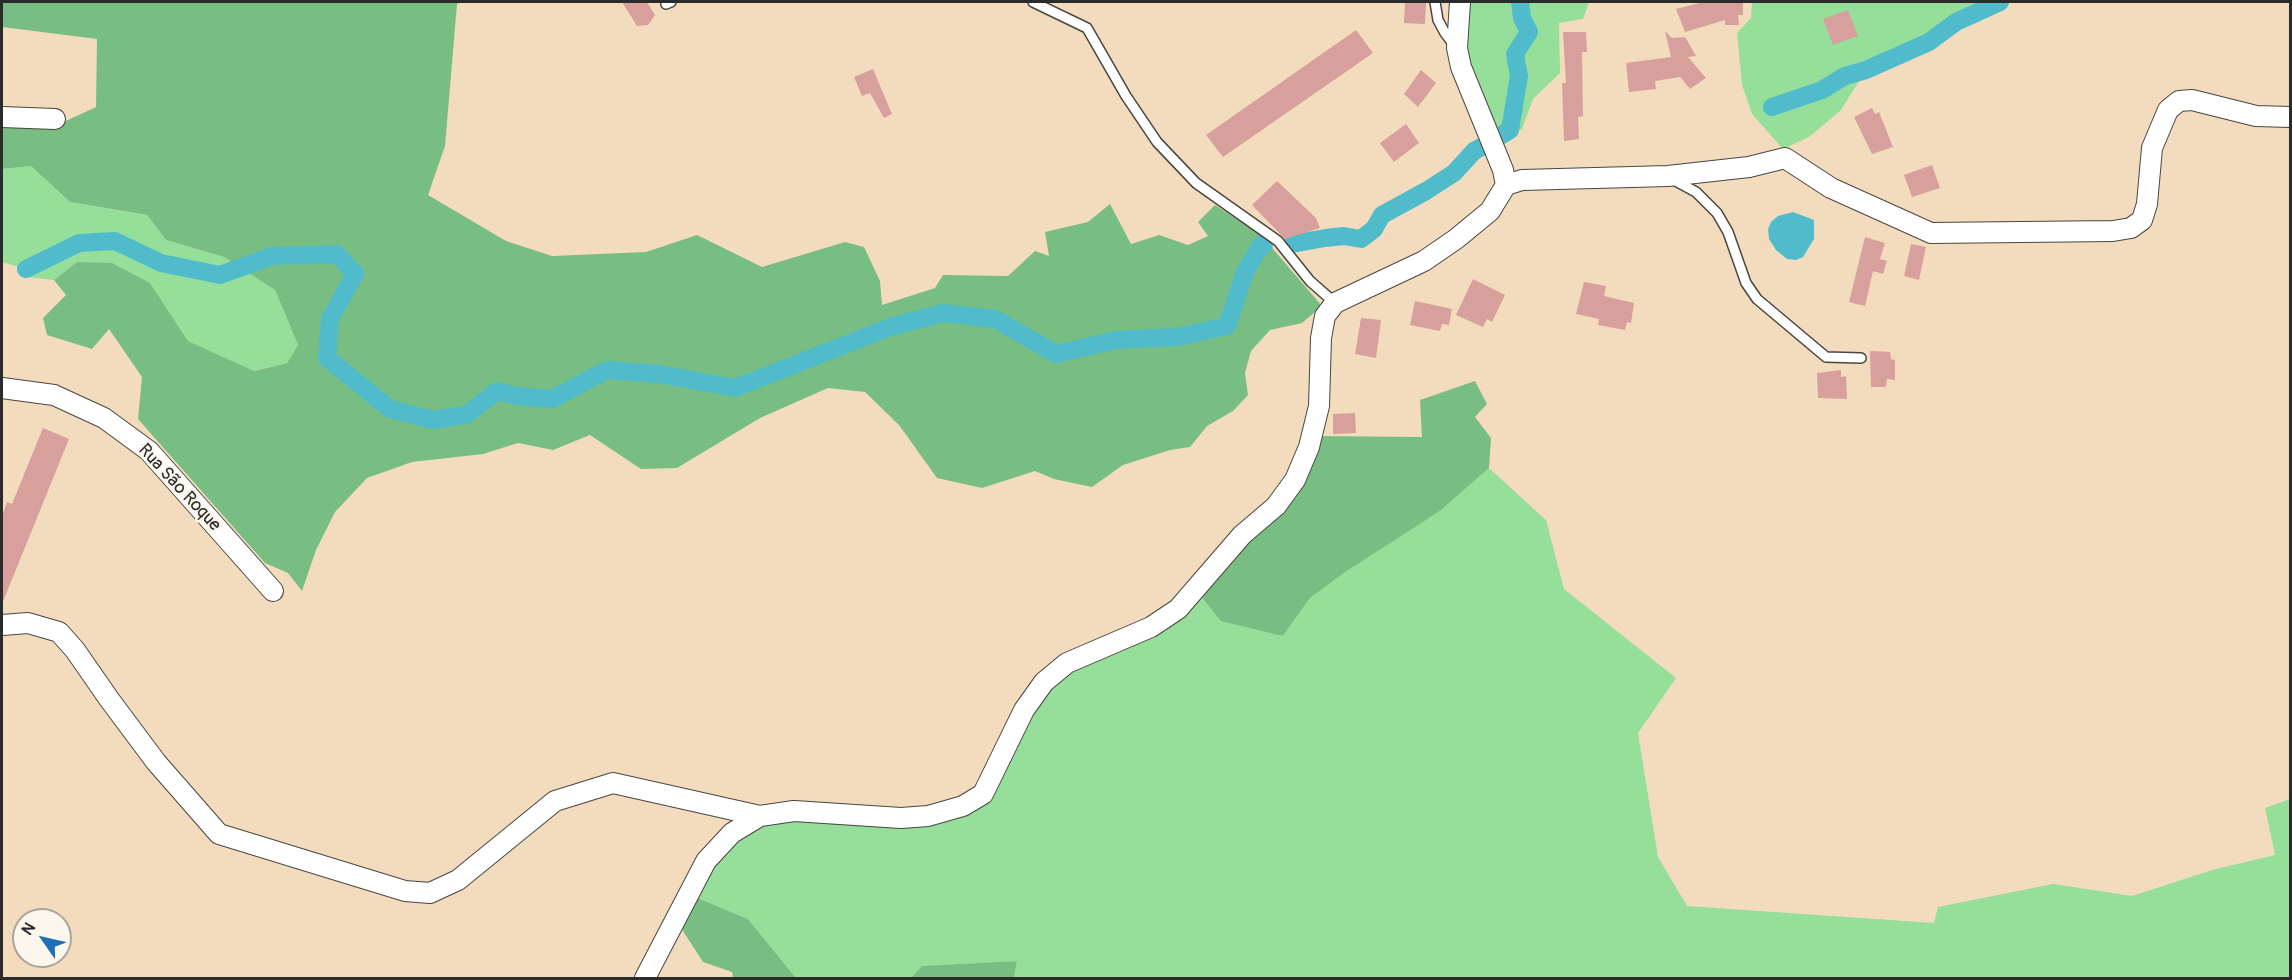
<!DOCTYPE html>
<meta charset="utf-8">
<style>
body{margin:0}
#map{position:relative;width:2292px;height:980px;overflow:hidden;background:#f3dcbd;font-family:Pangolin,sans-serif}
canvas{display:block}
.frame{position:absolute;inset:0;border:3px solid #2b2b2b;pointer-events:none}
.north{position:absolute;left:12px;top:908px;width:60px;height:60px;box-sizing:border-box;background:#fbf7ec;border:2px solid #a8a59f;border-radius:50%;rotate:304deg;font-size:16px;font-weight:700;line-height:24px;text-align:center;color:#2b2b2b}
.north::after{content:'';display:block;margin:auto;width:21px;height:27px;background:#1f6fb2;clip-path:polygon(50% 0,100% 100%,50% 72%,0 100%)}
</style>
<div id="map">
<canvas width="2292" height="980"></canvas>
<div class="frame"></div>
<div class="north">N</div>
</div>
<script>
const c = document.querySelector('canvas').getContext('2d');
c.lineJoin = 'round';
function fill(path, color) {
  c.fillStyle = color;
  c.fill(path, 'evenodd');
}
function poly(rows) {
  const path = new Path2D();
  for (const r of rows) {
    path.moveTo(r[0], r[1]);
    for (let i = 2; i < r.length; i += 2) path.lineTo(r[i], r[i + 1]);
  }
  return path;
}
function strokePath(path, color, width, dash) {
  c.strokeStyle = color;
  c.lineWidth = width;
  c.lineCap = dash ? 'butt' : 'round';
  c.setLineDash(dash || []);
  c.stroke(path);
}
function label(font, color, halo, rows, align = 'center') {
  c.font = font + ' Pangolin,sans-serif';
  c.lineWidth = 5;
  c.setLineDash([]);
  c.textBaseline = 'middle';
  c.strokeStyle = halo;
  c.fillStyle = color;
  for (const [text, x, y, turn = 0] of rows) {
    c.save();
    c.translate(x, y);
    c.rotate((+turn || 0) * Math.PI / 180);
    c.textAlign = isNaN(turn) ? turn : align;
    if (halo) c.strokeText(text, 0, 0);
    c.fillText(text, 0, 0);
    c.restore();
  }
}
fill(poly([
 [1469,2,1589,2,1583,19,1559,23,1560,73,1533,99,1522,129,1500,142,1467,57],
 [1752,2,2000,2,1956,22,1929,42,1866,70,1841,110,1809,137,1783,149,1752,114,1742,85,1737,33,1751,18],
 [31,166,70,202,147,215,166,240,224,257,275,290,298,345,287,363,253,371,188,341,150,283,77,262,54,280,26,277,26,269,2,262,2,169],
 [1489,468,1546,520,1564,589,1676,678,1638,733,1658,857,1687,906,1934,923,1938,907,2053,884,2132,896,2212,870,2275,855,2265,808,2290,799,2290,978,1014,978,1017,961,923,966,911,978,796,978,748,919,688,895,706,861,760,816,901,818,963,806,1044,682,1151,627,1196,590,1283,636,1310,598,1344,573,1440,511]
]), '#95df9b');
fill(poly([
 [2,2,461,2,457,4,445,146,428,195,506,241,552,256,646,252,697,235,762,267,845,242,864,247,880,281,882,305,935,288,943,275,1008,276,1035,251,1049,256,1045,232,1088,222,1110,204,1131,244,1159,235,1188,245,1208,236,1198,222,1215,205,1261,235,1322,306,1302,323,1270,330,1251,351,1245,373,1248,395,1233,411,1207,426,1190,447,1170,450,1123,465,1092,487,1054,479,1035,471,982,488,937,478,899,425,865,392,828,388,760,418,677,468,641,469,590,435,553,450,518,443,483,454,412,462,367,478,335,512,316,550,302,591,288,573,265,563,138,419,142,377,109,329,92,349,47,335,43,318,66,295,54,280,77,262,112,263,150,283,188,341,254,371,287,363,298,345,275,290,224,257,166,240,147,215,70,202,31,166,2,169,2,125,53,127,96,107,97,39,2,27],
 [1475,381,1487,404,1475,417,1491,438,1489,468,1440,511,1344,573,1310,598,1283,636,1221,621,1196,590,1276,506,1312,436,1422,437,1420,400],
 [697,898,748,919,796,978,733,978,732,972,703,962,681,928],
 [1017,961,1014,978,911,978,922,966]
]), '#78be83');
fill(poly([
 [1793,212,1814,220,1814,239,1803,257,1796,260,1787,259,1776,250,1769,239,1768,229,1771,222,1778,216]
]), '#50bccb');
strokePath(poly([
 [1772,107,1822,90,1845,76,1866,70,1929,42,1956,22,2000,2],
 [1495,139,1510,130,1519,76,1515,54,1529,32,1522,18,1520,2],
 [1292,244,1325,238,1344,236,1361,239,1374,229,1382,215,1426,191,1454,173,1474,151,1487,144],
 [26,269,79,243,115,241,161,263,220,275,272,256,337,254,355,274,330,319,327,358,390,409,433,420,466,415,497,391,517,396,552,399,607,370,659,374,735,388,890,327,943,313,995,319,1056,354,1116,340,1177,337,1227,326,1245,272,1261,245,1264,245]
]), '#50bccb', 18);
fill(poly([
 [622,2,647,2,655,15,648,25,637,26],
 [1405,2,1426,2,1425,24,1404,23],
 [1703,2,1743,2,1743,15,1738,15,1739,25,1725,25,1725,20,1685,32,1676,9],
 [1848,10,1858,36,1833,45,1823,19],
 [1356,30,1373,53,1223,157,1206,135],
 [1665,31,1672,38,1685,37,1696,56,1688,57,1706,78,1690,89,1680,77,1655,81,1656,89,1629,92,1626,63,1671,57],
 [1563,32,1586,32,1587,52,1582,52,1583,116,1578,117,1579,139,1564,141,1562,83,1566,83],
 [873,69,892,114,884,118,870,93,862,96,854,77],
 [1421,70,1436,83,1418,107,1404,94],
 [1872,108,1875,114,1879,112,1893,147,1872,154,1854,117],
 [1406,124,1419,143,1394,162,1380,143],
 [1932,165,1940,188,1912,197,1904,175],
 [1277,181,1316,218,1320,228,1285,239,1252,205],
 [1865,237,1885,243,1880,259,1887,261,1883,274,1873,271,1865,306,1849,302],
 [1911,244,1926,247,1919,280,1904,276],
 [1473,279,1505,295,1492,322,1487,319,1483,327,1456,315],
 [1584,282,1606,286,1604,296,1634,303,1631,323,1627,322,1625,330,1598,325,1599,319,1576,314],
 [1415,301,1452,309,1449,325,1442,324,1440,331,1410,325],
 [1361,318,1381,320,1376,358,1355,354],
 [1870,351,1890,352,1891,359,1895,360,1895,380,1887,379,1886,387,1871,387],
 [1841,370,1841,377,1846,376,1847,399,1818,398,1817,373],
 [1355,413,1356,433,1333,434,1333,414],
 [43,428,69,439,2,604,2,516,7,502,12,504]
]), '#d7a09c');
const lane = poly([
 [1033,2,1087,28,1126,96,1157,142,1196,183,1278,241,1310,281,1335,303],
 [1435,2,1438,20,1445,33,1454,45],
 [666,4,671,2],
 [1672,179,1696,192,1717,213,1728,232,1746,283,1757,299,1826,357,1861,358]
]);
const street = poly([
 [2,117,55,119],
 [1506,185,1522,180,1668,176,1749,167,1785,158,1831,188,1931,233,2113,231,2131,228,2142,220,2147,204,2152,148,2168,110,2179,101,2192,100,2256,116,2290,117],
 [2,388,54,395,104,418,149,451,273,591],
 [2,625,28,623,59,632,75,650,109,699,156,762,219,834,405,891,430,893,458,880,555,801,613,783,760,816],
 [645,978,706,861,732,833,760,816,794,811,901,818,928,816,963,806,983,794,1024,710,1044,682,1067,663,1151,627,1178,609,1242,535,1276,506,1295,480,1309,447,1319,406,1321,338,1325,316,1335,303,1424,261,1456,239,1490,211,1506,185,1503,170,1461,67,1457,48,1460,2]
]);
strokePath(lane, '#494641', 12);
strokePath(street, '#494641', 22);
strokePath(lane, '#fff', 9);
strokePath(street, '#fff', 20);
label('18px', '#2b2b2b', '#fbf7ec', [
 ["Rua São Roque",179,488,47]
]);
</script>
